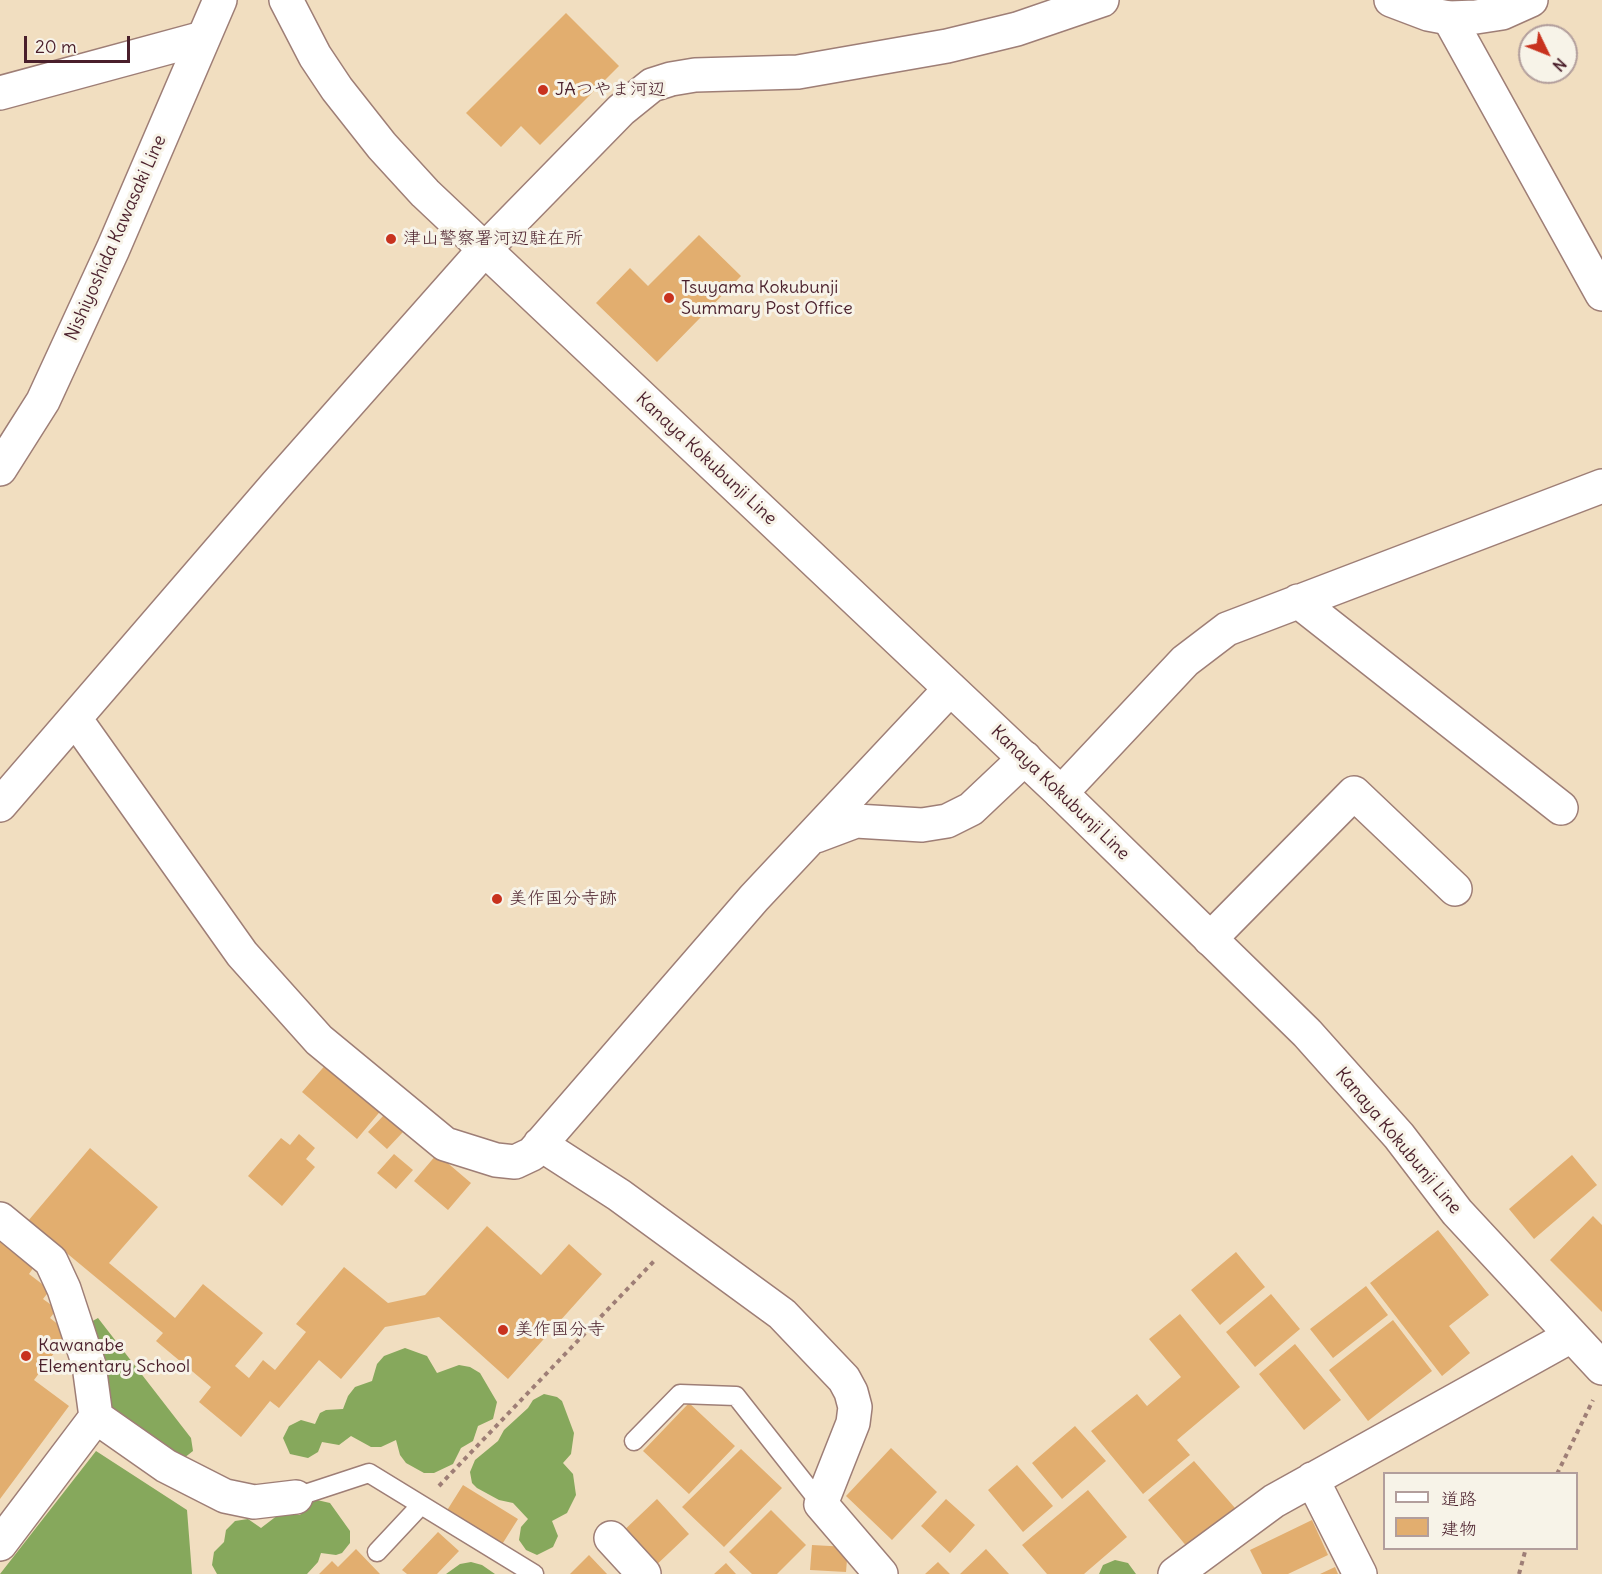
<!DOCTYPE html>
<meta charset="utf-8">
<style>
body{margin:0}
#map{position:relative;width:1602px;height:1574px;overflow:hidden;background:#f1dec0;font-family:Delius,"Klee One",sans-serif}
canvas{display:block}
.legend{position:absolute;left:1383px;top:1472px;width:195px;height:78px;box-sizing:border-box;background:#f7f3e8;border:2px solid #b29e9c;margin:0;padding:8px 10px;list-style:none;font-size:18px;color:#4a1f2b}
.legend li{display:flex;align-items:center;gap:12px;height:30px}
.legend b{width:30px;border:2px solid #b29e9c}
.north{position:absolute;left:1518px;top:24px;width:60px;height:60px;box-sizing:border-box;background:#f7f3e8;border:2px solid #b29e9c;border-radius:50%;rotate:133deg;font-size:16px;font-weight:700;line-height:24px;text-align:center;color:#4a1f2b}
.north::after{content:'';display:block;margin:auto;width:21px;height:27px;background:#c8321e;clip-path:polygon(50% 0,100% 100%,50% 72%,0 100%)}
.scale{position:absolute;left:24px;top:36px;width:106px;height:27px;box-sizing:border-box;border:3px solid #4a1f2b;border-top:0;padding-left:8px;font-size:18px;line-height:21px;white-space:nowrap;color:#4a1f2b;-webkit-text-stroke:4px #f7f3e8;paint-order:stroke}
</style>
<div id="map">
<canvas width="1602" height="1574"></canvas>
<ul class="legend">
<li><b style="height:8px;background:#fff"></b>道路</li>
<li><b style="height:16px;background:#e2ae6f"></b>建物</li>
</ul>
<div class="north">N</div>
<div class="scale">20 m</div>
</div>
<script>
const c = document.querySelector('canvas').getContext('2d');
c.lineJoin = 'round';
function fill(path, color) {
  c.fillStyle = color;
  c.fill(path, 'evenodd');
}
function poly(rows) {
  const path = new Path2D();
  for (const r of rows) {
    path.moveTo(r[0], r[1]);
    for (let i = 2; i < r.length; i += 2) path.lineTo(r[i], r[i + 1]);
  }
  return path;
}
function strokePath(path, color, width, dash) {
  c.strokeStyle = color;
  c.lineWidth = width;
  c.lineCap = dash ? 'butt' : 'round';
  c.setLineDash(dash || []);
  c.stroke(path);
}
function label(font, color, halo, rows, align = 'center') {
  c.font = font + ' Delius,"Klee One",sans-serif';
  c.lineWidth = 6;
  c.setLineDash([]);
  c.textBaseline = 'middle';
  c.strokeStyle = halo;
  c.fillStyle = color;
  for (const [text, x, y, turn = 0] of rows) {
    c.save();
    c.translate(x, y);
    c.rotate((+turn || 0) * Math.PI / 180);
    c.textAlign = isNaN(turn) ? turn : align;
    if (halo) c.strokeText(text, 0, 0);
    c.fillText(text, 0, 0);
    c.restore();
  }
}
fill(poly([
 [98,1318,191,1438,193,1451,184,1458,112,1413,89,1323],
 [405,1348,427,1356,437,1373,459,1365,470,1367,480,1373,497,1402,493,1419,478,1426,473,1441,461,1448,453,1464,434,1473,424,1473,406,1463,400,1455,396,1440,381,1447,371,1447,351,1436,339,1445,322,1442,318,1452,308,1458,290,1454,283,1438,289,1426,301,1420,315,1424,320,1413,326,1410,343,1409,348,1396,355,1387,372,1381,377,1364,384,1356],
 [544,1394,557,1397,562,1401,574,1433,571,1454,563,1463,573,1474,576,1495,567,1513,552,1521,558,1536,553,1547,537,1555,526,1550,519,1540,521,1527,528,1519,513,1503,499,1500,477,1488,472,1483,470,1472,475,1460,498,1441,504,1430,528,1408,533,1400],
 [96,1451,187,1510,192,1574,0,1574],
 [317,1500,330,1503,350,1531,350,1543,342,1553,336,1555,321,1553,318,1562,307,1574,217,1574,212,1565,214,1552,224,1542,226,1530,235,1521,248,1519,261,1528,278,1515,290,1513,300,1515,311,1502],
 [1115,1560,1128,1563,1136,1574,1099,1574,1103,1565],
 [471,1562,482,1565,495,1574,446,1574,460,1564]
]), '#86a85c');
fill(poly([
 [566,13,619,66,540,145,521,126,501,147,466,113],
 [699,235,741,276,657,362,596,303,630,268,648,286],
 [328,1062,383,1108,357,1139,302,1092],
 [384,1115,403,1132,387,1149,368,1132],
 [299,1134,315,1148,306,1159,315,1167,282,1206,248,1176,281,1138,290,1145],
 [90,1148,158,1207,109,1263,175,1318,203,1284,263,1333,235,1366,249,1378,263,1360,275,1370,306,1332,296,1324,344,1267,388,1303,425,1295,487,1226,541,1275,569,1244,602,1274,508,1379,439,1317,385,1327,341,1379,319,1360,279,1408,270,1401,241,1437,199,1402,211,1387,156,1341,163,1333,28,1221],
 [394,1154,413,1170,396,1189,377,1173],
 [437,1154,471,1183,448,1210,414,1181],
 [1572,1155,1597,1185,1534,1239,1509,1209],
 [1593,1216,1602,1225,1602,1312,1550,1260],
 [1438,1230,1489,1295,1449,1326,1470,1353,1442,1376,1370,1283],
 [0,1237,36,1264,29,1274,50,1290,43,1299,57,1309,50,1318,69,1333,34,1380,69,1406,0,1499],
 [1236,1252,1265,1287,1220,1325,1191,1290],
 [1366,1286,1388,1315,1333,1358,1310,1329],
 [1271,1294,1300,1329,1255,1367,1226,1332],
 [1180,1314,1240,1387,1177,1440,1190,1455,1143,1494,1091,1431,1137,1394,1147,1406,1181,1377,1149,1339],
 [1393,1320,1432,1371,1368,1421,1329,1370],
 [1295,1344,1341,1400,1304,1430,1259,1374],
 [689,1403,735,1446,689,1494,643,1451],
 [1075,1426,1106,1461,1062,1499,1032,1463],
 [891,1448,937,1492,892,1540,846,1496],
 [741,1449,782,1488,724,1547,682,1507],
 [1194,1461,1235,1508,1188,1548,1148,1500],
 [1017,1465,1053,1506,1023,1532,988,1490],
 [463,1485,518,1519,501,1546,446,1512],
 [1088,1490,1127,1537,1084,1574,1047,1574,1022,1545],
 [657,1499,689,1534,651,1570,619,1535],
 [946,1499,975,1525,950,1553,921,1526],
 [771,1510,806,1545,777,1574,752,1574,729,1552],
 [1312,1520,1328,1555,1288,1574,1262,1574,1250,1550],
 [438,1532,459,1551,437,1574,407,1574,402,1570],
 [812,1545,848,1547,846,1572,810,1570],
 [356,1549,380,1574,319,1574,332,1561,338,1567],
 [986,1549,1009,1574,960,1574],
 [589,1555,607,1574,570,1574],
 [938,1562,950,1574,925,1574],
 [726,1563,736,1574,714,1574],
 [1335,1567,1338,1574,1320,1574]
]), '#e2ae6f');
const service = poly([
 [634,1441,680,1394,736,1396,821,1504],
 [296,1497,369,1473,534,1574],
 [377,1552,421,1505]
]);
const minor = poly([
 [1449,18,1602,294],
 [0,93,203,38],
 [1298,601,1561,808],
 [76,720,242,954,319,1040,445,1144,496,1160,515,1162,532,1154,754,898,950,689],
 [1061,793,1185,661,1227,629,1602,486],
 [0,805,276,485,484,250],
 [816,836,856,821,922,825,947,821,971,809,1025,758],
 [1210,939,1354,793,1455,889],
 [540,1144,619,1195,782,1314,844,1379,851,1392,855,1407,853,1423,821,1504,881,1574],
 [0,1219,51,1261,64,1289,89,1365,96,1417,0,1544],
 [96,1417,166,1466,225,1496,254,1502,296,1497],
 [1312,1479,1360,1574],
 [611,1538,644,1574],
 [1175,1574,1274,1501,1571,1336]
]);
const secondary = poly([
 [286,0,315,56,337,89,382,146,425,193,1061,793,1307,1033,1399,1136,1457,1212,1602,1368],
 [1391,0,1428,14,1449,18,1476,17,1502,13,1531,0],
 [484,250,621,110,652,85,671,79,695,75,798,72,947,46,1017,29,1102,0],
 [0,469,43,401,113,249,220,0]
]);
strokePath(service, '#9e7e76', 21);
strokePath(minor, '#9e7e76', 36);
strokePath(secondary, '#9e7e76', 36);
strokePath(poly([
 [1557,1474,1593,1400],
 [439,1486,654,1261],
 [1519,1574,1526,1548]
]), '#9e7e76', 4, [4.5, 4.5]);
strokePath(service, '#fff', 18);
strokePath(minor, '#fff', 33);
strokePath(secondary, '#fff', 33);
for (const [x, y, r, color] of [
 [543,90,6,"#c8321e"],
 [391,239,6,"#c8321e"],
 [669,298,6,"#c8321e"],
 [497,899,6,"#c8321e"],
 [503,1330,6,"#c8321e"],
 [26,1356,6,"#c8321e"]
]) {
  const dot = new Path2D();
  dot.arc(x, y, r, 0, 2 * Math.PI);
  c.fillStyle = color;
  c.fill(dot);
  strokePath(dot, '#f7f3e8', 2);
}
label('18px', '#4a1f2b', '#f7f3e8', [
 ["JAつやま河辺",555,90],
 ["津山警察署河辺駐在所",403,239],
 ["Tsuyama Kokubunji",681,288],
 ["Summary Post Office",681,309],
 ["美作国分寺跡",509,899],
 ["美作国分寺",515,1330],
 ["Kawanabe",38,1346],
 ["Elementary School",38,1367]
], 'left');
label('18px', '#4a1f2b', '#f7f3e8', [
 ["Nishiyoshida Kawasaki Line",116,238,-66],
 ["Kanaya Kokubunji Line",706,459,43],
 ["Kanaya Kokubunji Line",1060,793,44],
 ["Kanaya Kokubunji Line",1398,1141,50]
]);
</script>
